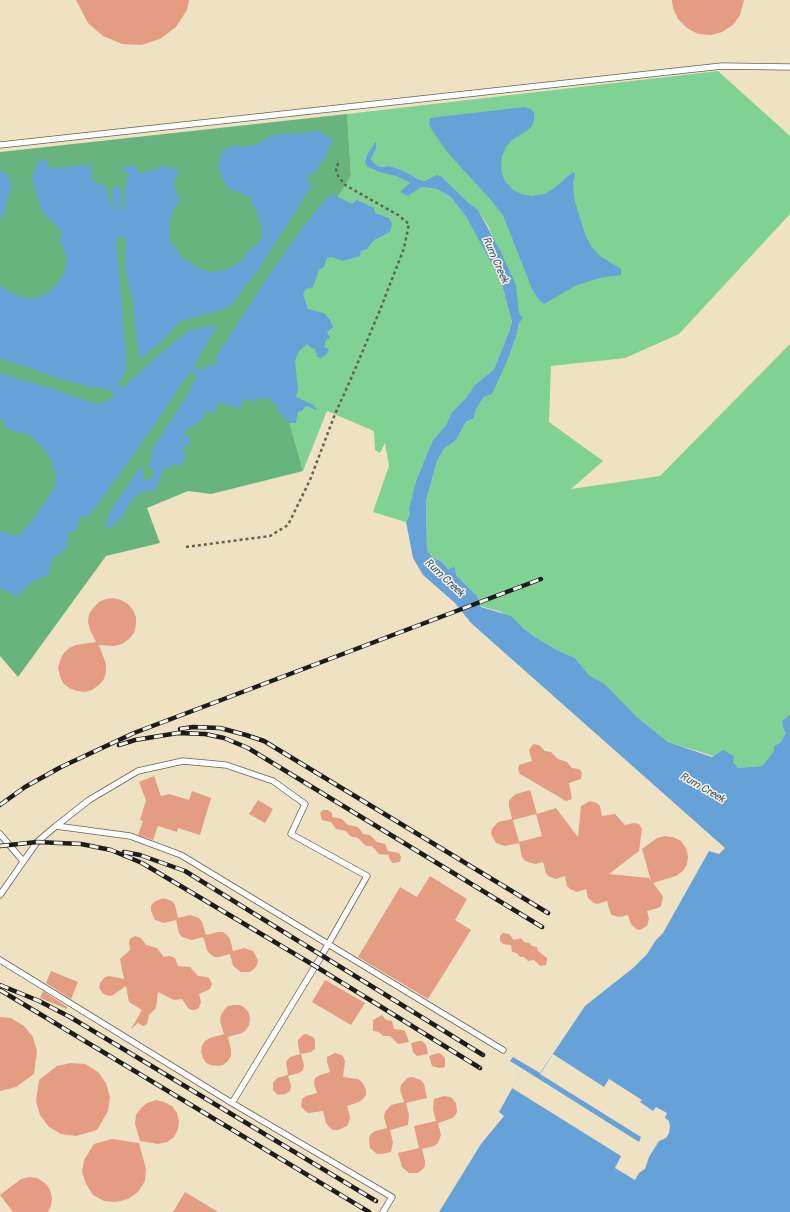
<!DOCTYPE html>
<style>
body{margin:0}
canvas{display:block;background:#eee2c3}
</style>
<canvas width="790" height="1212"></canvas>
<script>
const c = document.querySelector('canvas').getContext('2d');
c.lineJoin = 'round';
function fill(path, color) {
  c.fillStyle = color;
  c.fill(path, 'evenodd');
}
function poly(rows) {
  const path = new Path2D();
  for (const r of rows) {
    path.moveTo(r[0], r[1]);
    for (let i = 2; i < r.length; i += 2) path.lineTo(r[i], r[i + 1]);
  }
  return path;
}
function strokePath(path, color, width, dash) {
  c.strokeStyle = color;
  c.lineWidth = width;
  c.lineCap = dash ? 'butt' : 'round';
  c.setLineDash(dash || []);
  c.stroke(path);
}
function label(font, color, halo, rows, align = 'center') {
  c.font = font + ' Pangolin,sans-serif';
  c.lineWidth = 3;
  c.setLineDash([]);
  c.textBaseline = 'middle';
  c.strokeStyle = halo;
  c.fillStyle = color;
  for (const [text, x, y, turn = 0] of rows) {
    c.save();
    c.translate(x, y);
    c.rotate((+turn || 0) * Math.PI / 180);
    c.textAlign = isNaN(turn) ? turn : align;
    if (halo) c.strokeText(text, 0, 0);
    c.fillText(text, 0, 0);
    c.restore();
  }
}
fill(poly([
 [718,71,790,136,790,214,679,334,625,358,551,366,549,422,603,461,571,489,660,476,790,344,790,714,782,721,783,728,787,733,781,742,774,746,774,751,762,766,738,768,733,762,668,742,637,717,605,684,589,675,575,658,557,650,535,637,501,612,481,606,477,596,457,576,455,571,449,570,441,561,433,558,427,550,426,501,437,461,444,449,456,440,466,422,474,418,476,409,484,397,492,393,509,357,517,334,519,323,522,318,519,313,507,267,488,226,478,210,469,203,442,177,430,178,424,181,418,179,402,170,390,166,379,167,374,163,371,159,376,149,376,141,365,163,396,176,410,183,421,187,437,189,451,197,467,218,478,237,501,281,512,322,509,332,494,369,474,386,466,398,452,412,446,425,433,440,416,481,412,499,411,515,406,522,373,512,389,466,385,443,380,453,375,450,374,431,327,411,303,471,288,417,236,357,351,176,347,114]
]), '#80d294');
fill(poly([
 [347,114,351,176,236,357,288,417,303,471,211,494,188,491,147,508,160,543,106,556,18,677,0,656,0,152]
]), '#68b47e');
fill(poly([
 [524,107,531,109,534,113,534,120,532,126,528,130,512,140,506,147,502,156,501,165,502,174,505,181,512,189,521,194,532,196,544,194,553,189,573,172,575,174,573,183,574,198,585,234,591,246,600,256,621,269,621,275,599,278,575,286,544,304,539,300,532,289,503,215,491,200,447,152,434,133,429,125,430,118],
 [321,131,321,135,332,138,331,144,324,160,321,162,318,169,311,173,307,181,312,185,262,264,258,272,254,274,237,298,226,309,191,318,179,322,167,336,139,360,133,303,125,267,126,237,116,238,126,357,125,362,127,369,119,383,122,388,177,339,190,330,218,325,194,365,199,370,203,370,210,363,212,368,217,361,215,358,269,275,301,230,323,202,327,200,330,195,334,193,338,197,352,204,357,200,374,208,375,213,389,218,392,224,390,232,374,240,367,249,361,251,360,256,343,261,331,257,327,258,324,267,319,270,313,287,306,289,303,294,308,309,324,313,330,320,333,327,327,332,330,337,326,340,324,347,329,349,327,354,321,358,317,357,315,348,312,349,307,344,299,351,295,361,298,389,296,397,314,405,317,410,306,406,302,411,298,412,296,423,289,423,288,418,285,420,282,415,278,411,278,406,272,403,271,398,265,400,259,397,257,402,245,399,242,400,242,407,234,407,219,403,214,413,207,411,201,421,186,429,184,434,189,437,190,446,184,447,183,454,188,457,184,458,182,466,172,463,170,468,164,469,157,487,152,491,141,491,130,503,121,518,110,528,106,528,109,513,141,466,145,480,152,479,153,471,149,466,151,459,154,456,150,453,189,392,197,376,194,373,190,372,142,443,90,515,80,517,77,530,70,530,65,550,52,559,48,576,40,578,29,584,17,596,0,588,0,531,19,536,47,500,55,487,56,473,48,454,32,437,25,433,9,430,0,419,0,373,44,386,96,404,105,402,114,396,110,389,96,388,64,380,0,358,0,285,9,292,16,295,27,298,39,297,48,292,55,286,63,276,66,267,67,257,60,240,62,232,43,213,31,177,39,161,49,159,47,167,57,168,87,165,93,167,91,178,97,184,102,183,107,189,111,208,113,208,112,193,114,186,118,186,121,190,121,209,124,210,125,188,129,173,121,170,124,167,134,165,141,174,149,170,154,171,163,166,179,170,173,185,176,188,175,193,181,198,175,207,169,222,170,242,177,250,180,256,199,268,211,272,226,270,243,260,250,248,257,245,262,237,261,224,250,197,229,189,223,180,219,170,219,160,222,152,231,146,242,147,256,145,272,135],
 [376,141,376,149,371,159,374,163,379,167,390,166,402,170,418,179,424,181,437,175,442,177,469,203,478,210,500,250,516,285,519,313,523,318,519,323,517,334,509,357,492,394,484,397,476,409,474,418,466,422,456,440,444,449,437,461,426,501,427,550,433,558,441,561,449,570,453,567,455,568,455,571,457,576,477,596,481,607,511,616,523,628,535,637,557,650,575,658,589,675,605,684,637,717,668,742,712,757,723,750,734,756,733,762,738,768,762,766,774,751,774,746,781,742,786,733,783,728,782,721,790,714,790,1212,439,1212,481,1144,504,1116,499,1112,523,1069,510,1061,513,1057,540,1073,585,1006,633,968,647,954,656,940,663,933,709,851,719,854,725,848,471,623,455,603,423,575,413,558,406,522,410,515,409,509,416,481,427,454,433,440,446,425,452,412,466,398,474,386,494,369,509,332,512,322,501,281,467,218,451,197,437,189,421,187,408,196,400,192,410,183,396,176,380,172,368,167,365,163,367,155],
 [0,170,8,175,11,186,5,210,5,214,4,216,0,217]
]), '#66a2d7');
fill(poly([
 [553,1054,604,1087,609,1079,642,1100,640,1102,653,1111,656,1107,667,1113,665,1118,669,1121,670,1126,669,1133,666,1138,659,1141,649,1157,645,1169,639,1173,635,1180,615,1168,621,1156,512,1088,523,1069,639,1142,641,1137,540,1074]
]), '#eee2c3');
fill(poly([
 [76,0,189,0,187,10,176,27,160,39,141,45,122,44,103,36,88,23],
 [672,0,744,0,740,15,733,25,722,32,711,35,698,34,687,28,678,19,673,8],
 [113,598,121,600,128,604,133,610,136,617,136,625,134,633,129,639,122,644,114,646,99,645,106,664,106,672,104,679,99,685,92,690,85,692,77,691,69,688,63,683,60,676,58,668,60,661,63,654,69,648,76,645,96,642,90,630,88,622,89,614,93,608,99,602,106,599],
 [533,744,539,745,545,751,551,752,558,759,567,762,572,768,579,769,582,772,581,779,569,783,572,799,566,801,520,774,518,769,519,765,532,761,529,750],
 [154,776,161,796,169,794,189,800,192,791,211,798,200,835,178,828,177,832,158,826,153,840,138,835,143,821,140,820,146,800,139,782],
 [530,790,537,814,556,808,578,837,581,806,590,801,597,803,600,806,602,816,615,814,625,825,634,823,639,824,642,829,639,851,609,874,649,878,651,881,642,849,657,838,665,836,673,837,681,841,686,848,688,856,687,864,683,871,676,876,653,883,662,895,663,898,661,906,658,908,647,911,649,919,647,926,640,930,636,929,631,924,628,915,619,917,612,915,610,912,607,901,597,904,594,903,588,898,586,889,577,892,570,889,567,886,565,876,556,879,548,876,546,873,543,862,535,864,525,861,522,857,519,843,505,846,496,843,491,834,492,829,498,822,512,819,509,806,509,801,512,797,516,794],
 [536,814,542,836,519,842,513,820],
 [258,800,273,809,265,823,249,814],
 [323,810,328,810,332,813,332,817,342,819,348,825,358,827,363,834,370,835,377,842,385,844,388,851,399,853,401,857,400,862,393,863,390,860,388,854,389,855,379,854,372,846,366,846,358,838,350,836,346,831,336,829,331,822,322,820,320,813],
 [430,876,467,899,455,920,471,930,428,999,358,957,400,887,417,897],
 [163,898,172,901,175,905,178,918,190,915,199,918,202,922,206,935,218,932,223,932,227,935,230,939,233,951,244,948,253,951,258,960,257,965,254,969,250,972,241,972,233,966,230,954,219,957,214,957,210,954,207,950,203,937,192,940,182,937,179,933,176,920,164,923,155,920,151,911,151,906,154,902],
 [503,933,509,934,514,940,521,938,524,942,529,943,532,946,537,947,538,951,547,958,546,965,540,966,534,960,528,961,524,957,520,957,517,953,512,952,511,945,503,944,500,941,500,936],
 [135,936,141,938,146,945,157,948,164,957,169,956,175,958,178,966,190,967,198,976,207,977,209,978,212,984,210,989,199,994,201,1002,199,1008,194,1010,191,1010,188,1008,182,999,174,1000,158,992,156,1008,149,1015,147,1024,143,1026,138,1023,131,1029,142,1010,129,1002,126,986,113,995,110,996,103,994,99,987,100,983,105,977,109,976,124,979,120,959,130,950,129,942,130,939],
 [51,971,78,982,71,999,46,983],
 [325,980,365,1003,351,1025,312,1002],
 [43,991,67,1007,67,1009,40,998],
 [234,1005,240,1005,245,1008,249,1013,250,1019,249,1025,246,1030,242,1033,228,1037,231,1050,231,1056,228,1061,223,1065,217,1066,211,1065,206,1063,203,1058,201,1052,202,1046,205,1041,210,1038,224,1034,220,1021,221,1015,224,1010,228,1006],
 [382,1015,386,1020,392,1021,394,1029,403,1030,405,1031,409,1042,398,1044,390,1036,383,1036,379,1032,373,1031,373,1020],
 [0,1017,11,1018,24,1026,33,1037,37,1051,34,1074,16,1087,0,1091],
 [306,1034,313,1037,315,1040,315,1049,311,1052,301,1054,304,1065,303,1070,299,1073,288,1076,291,1085,290,1091,285,1094,278,1095,273,1090,273,1083,277,1078,288,1075,286,1062,290,1057,300,1054,298,1044,298,1040,303,1035],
 [419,1041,422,1041,426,1045,428,1054,417,1056,413,1052,411,1043],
 [335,1053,342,1055,344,1058,345,1061,343,1077,358,1079,362,1082,366,1090,366,1095,363,1099,359,1102,347,1106,350,1117,349,1122,347,1126,338,1130,333,1130,329,1127,326,1123,323,1111,308,1113,302,1108,301,1105,302,1099,306,1096,317,1093,314,1084,315,1078,320,1075,330,1072,327,1062,327,1057],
 [438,1053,441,1054,445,1058,445,1067,439,1068,432,1066,429,1056],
 [71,1063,85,1064,98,1072,106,1083,110,1097,108,1111,97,1130,76,1136,61,1134,49,1127,40,1115,36,1101,39,1080,57,1066],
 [412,1077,421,1080,424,1084,427,1098,406,1103,409,1115,408,1125,390,1130,393,1142,391,1152,381,1154,377,1154,370,1148,369,1138,371,1134,375,1131,387,1128,384,1117,385,1112,391,1105,404,1102,400,1090,401,1085,407,1078],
 [444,1096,451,1097,456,1103,457,1112,454,1117,450,1119,438,1123,441,1135,438,1143,434,1146,422,1149,425,1161,425,1166,422,1170,418,1173,409,1173,402,1167,398,1153,419,1148,414,1126,436,1121,433,1109,434,1099],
 [156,1100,164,1102,172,1106,177,1113,179,1121,178,1129,174,1137,167,1142,158,1144,140,1141,135,1124,136,1115,141,1108,147,1103],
 [112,1139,139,1143,146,1169,145,1181,138,1192,128,1199,116,1202,104,1201,93,1195,86,1184,82,1172,84,1160,94,1144],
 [29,1177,37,1178,45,1183,50,1190,52,1198,51,1206,48,1212,13,1212,0,1195,21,1179],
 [185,1192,218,1212,173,1212]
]), '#e49d83');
const lane = poly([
 [0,145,722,66,790,67],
 [0,834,23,861],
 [0,895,37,842,56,826,130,836,181,855,503,1050],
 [0,960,232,1103,322,955,367,876,291,834,305,804,273,781,226,765,183,761,138,771,89,800,56,826],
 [232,1103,392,1197,383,1212]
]);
strokePath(lane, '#666156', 7);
strokePath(poly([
 [186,547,270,536,288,525,310,480,335,414,350,381,380,310,404,248,409,224,398,215,345,185,338,176,336,169,339,161]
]), '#666156', 2.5, [3, 3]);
strokePath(lane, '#fff', 5.5);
const rail = poly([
 [180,729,193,727,220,728,246,735,264,741,548,913],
 [119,745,135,740,178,733,205,734,224,738,248,748,542,927],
 [0,805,25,787,61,767,134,733,541,579],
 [0,846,37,842,81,844,111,850,142,863,315,966,480,1068],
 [124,852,140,855,185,871,483,1055],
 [0,985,39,1001,70,1017,376,1201],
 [0,990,369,1212]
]);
strokePath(rail, '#1c1c1c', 4.5);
strokePath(rail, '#f7f3e8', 3, [9]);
label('italic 11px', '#3d5870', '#f7f3e8', [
 ["Rum Creek",495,260,66],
 ["Rum Creek",444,578,43],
 ["Rum Creek",702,788,30]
]);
</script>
